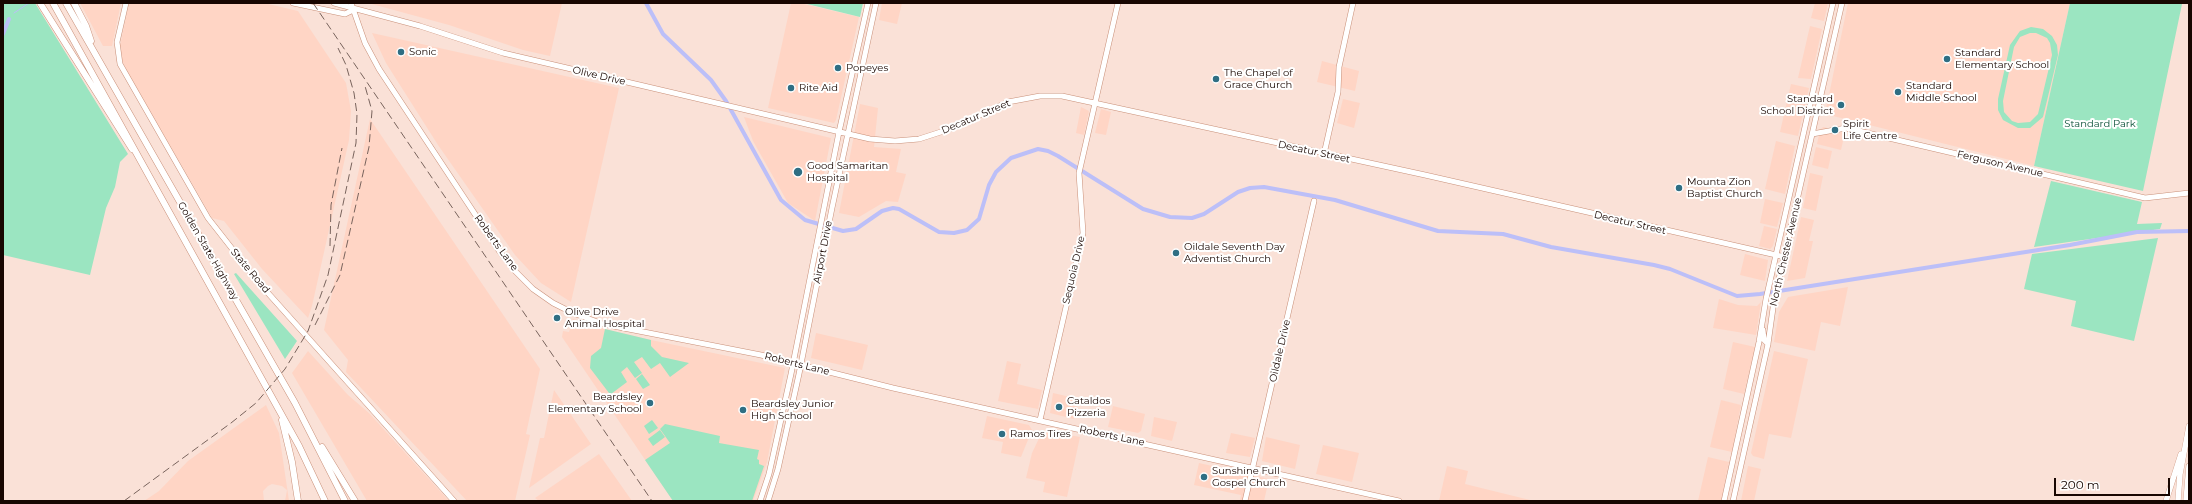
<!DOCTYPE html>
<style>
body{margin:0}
#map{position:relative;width:2192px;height:504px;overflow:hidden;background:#fae1d7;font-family:Montserrat,sans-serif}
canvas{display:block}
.frame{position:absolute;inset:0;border:4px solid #180601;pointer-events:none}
.scale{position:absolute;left:2054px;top:478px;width:116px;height:18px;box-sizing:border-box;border:2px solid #180601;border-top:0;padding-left:5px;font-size:12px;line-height:14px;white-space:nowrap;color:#180601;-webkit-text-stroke:3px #fff;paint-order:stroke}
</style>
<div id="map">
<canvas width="2192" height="504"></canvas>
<div class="frame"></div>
<div class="scale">200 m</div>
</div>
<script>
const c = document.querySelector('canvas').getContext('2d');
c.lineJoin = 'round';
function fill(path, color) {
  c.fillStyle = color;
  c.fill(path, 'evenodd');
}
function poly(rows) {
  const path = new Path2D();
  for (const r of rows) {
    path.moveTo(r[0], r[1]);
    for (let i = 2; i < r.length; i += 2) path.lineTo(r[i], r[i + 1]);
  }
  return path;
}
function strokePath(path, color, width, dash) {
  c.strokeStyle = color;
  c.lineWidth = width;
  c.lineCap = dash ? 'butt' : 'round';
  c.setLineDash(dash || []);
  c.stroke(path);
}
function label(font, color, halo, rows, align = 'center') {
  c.font = font + ' Montserrat,sans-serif';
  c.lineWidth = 4;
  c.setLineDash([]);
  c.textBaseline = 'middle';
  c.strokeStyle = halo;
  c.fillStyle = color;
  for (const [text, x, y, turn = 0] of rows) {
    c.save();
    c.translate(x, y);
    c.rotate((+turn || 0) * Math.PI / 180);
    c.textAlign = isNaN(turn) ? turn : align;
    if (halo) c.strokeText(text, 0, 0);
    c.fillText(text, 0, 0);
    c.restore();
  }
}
fill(poly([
 [80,3,121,3,112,46,103,46],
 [129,3,264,3,298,11,346,83,351,111,349,140,312,306,308,318,262,269,224,221,212,218,127,71,122,60,120,46],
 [368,3,562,3,550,56,523,50,449,25],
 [791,3,800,3,859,17,836,120,834,123,768,108],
 [882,3,902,3,897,24,879,20],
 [1815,3,1828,3,1824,21,1811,18],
 [1848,3,2070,3,2034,166,1825,114],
 [1810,26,1822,29,1811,79,1798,78],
 [372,33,619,88,571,302,541,283,515,255,438,145,386,63],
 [1322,61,1359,71,1355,91,1317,82],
 [1791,84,1809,88,1798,136,1780,132],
 [1343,99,1360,103,1354,128,1337,123],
 [860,104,878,108,874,147,901,149,896,172,906,174,898,202,886,201,859,217,839,213],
 [1081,107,1089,111,1084,135,1076,133],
 [1101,109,1111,112,1106,135,1095,133],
 [744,117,831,138,815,221,788,203,753,141],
 [370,119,540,369,526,434,530,435,515,501,467,501,346,372,348,360,324,330],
 [1823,127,1845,132,1841,150,1817,144,1820,130],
 [1776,141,1795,146,1785,194,1765,189],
 [1816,147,1832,151,1828,169,1812,165],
 [1810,173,1823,176,1816,211,1803,208],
 [1765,199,1783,203,1777,227,1760,223],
 [1801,217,1814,220,1809,241,1813,241,1805,278,1787,281],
 [1764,226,1777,229,1773,246,1770,249,1759,246],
 [1745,254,1768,260,1765,281,1740,275],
 [1848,287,1840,326,1821,322,1815,351,1774,342,1779,312,1788,297],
 [1719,299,1738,305,1757,306,1761,302,1756,335,1713,328],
 [573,319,605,329,651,340,785,368,767,462,753,501,673,501,562,337,563,331,569,332],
 [816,333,868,345,862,370,811,358],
 [1733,342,1755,347,1744,394,1723,389],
 [308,351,348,395,369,413,449,501,367,501,292,373],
 [1774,351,1808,359,1791,438,1769,434,1764,459,1753,456,1751,453],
 [1007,361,1021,364,1017,384,1042,390,1038,409,998,401],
 [554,390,591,444,529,488,540,438,544,438],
 [1053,393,1079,399,1074,419,1050,413],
 [1721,400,1741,405,1732,452,1710,447],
 [266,405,279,433,289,501,285,501,287,490,282,486,272,484,268,486,263,491,264,501,144,501,159,491,188,461],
 [1113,406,1145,414,1141,431,1138,433,1108,427],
 [987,416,1029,425,1032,430,1021,457,1001,453,1003,442,982,438],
 [1154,417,1177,422,1172,441,1151,436],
 [1043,430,1080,437,1067,497,1043,492,1045,482,1026,478,1032,453],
 [1231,433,1255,438,1250,457,1226,453],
 [1266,437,1300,445,1295,469,1262,461],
 [1323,445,1359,453,1352,482,1316,474],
 [599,454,632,501,539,501,535,498],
 [1708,457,1729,462,1721,501,1698,501],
 [1199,463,1269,479,1264,501,1240,501,1241,495,1194,485],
 [1447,466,1468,471,1465,484,1534,501,1439,501],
 [1748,466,1761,469,1754,501,1741,501]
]), '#ffd5c5');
fill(poly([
 [3,3,35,3,128,154,120,162,115,187,106,208,90,275,3,255],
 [803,3,863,3,860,17],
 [2070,3,2182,4,2143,191,2034,166],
 [2031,27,2043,29,2052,36,2057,45,2058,55,2043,117,2030,128,2018,128,2003,120,1998,110,1998,99,2010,45,2020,31],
 [2030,33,2036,33,2047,38,2050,43,2052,55,2038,114,2030,122,2018,123,2012,121,2004,112,2003,101,2014,47,2020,37],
 [2051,181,2142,202,2137,224,2162,223,2160,229,2034,247],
 [2158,238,2134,341,2071,326,2076,301,2024,289,2032,254],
 [236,273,297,341,285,359,234,274],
 [605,329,651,340,651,346,662,357,689,363,670,377,660,363,651,369,642,357,634,362,642,373,635,378,627,367,621,372,627,382,611,394,609,393,590,368,591,356,601,348],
 [642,374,650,385,643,389,636,379],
 [652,420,658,428,649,434,644,426],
 [665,424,720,436,719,443,759,450,757,459,759,460,759,464,764,466,752,501,673,501,645,460,670,443,660,429],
 [660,430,665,437,653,446,648,439]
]), '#9be5c1');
strokePath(poly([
 [14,13,29,3]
]), '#bcbff8', 1);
strokePath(poly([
 [646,3,663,34,711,80,726,101,781,200,805,220,843,231,856,229,882,211,893,208,899,209,939,232,954,233,967,230,979,219,989,185,996,172,1011,158,1038,149,1048,151,1058,156,1143,209,1170,217,1192,218,1204,214,1238,192,1250,188,1264,187,1335,200,1438,231,1503,234,1551,247,1654,265,1670,269,1737,296,1760,294,2070,245,2137,232,2189,231],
 [3,34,9,19]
]), '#bcbff8', 4);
const secondary = poly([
 [126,3,117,42,120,64,208,218,259,283,454,501],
 [293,3,345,14,353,10],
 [334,3,420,26,503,53,870,139,895,141,919,139,950,129,1008,102,1040,96,1062,96,1425,175,1785,257],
 [351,3,365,43,379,69,500,252,515,271,533,289,553,303,573,313,603,324,761,355,893,388,1399,501],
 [1812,134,1846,128,2145,198,2189,193],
 [1324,154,1338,92,1339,67,1353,3],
 [1763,330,1764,340,1768,344],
 [1040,420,1083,233,1079,173,1118,3],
 [760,501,769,474,791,374,839,132,868,3],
 [768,501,778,469,799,374,832,208,876,3],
 [1245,501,1314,201],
 [1724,501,1759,342,1766,299,1833,3],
 [1733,501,1768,344,1774,301,1842,3]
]);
const primary = poly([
 [2166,501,2181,454],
 [2178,501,2180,474,2189,426],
 [2186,501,2189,466]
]);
const highway = poly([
 [40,3,132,149],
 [53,3,299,446,325,501],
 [66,3,295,403,345,501],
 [74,3,86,26,91,41],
 [282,420,292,462,298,501],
 [322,447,355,501]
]);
strokePath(secondary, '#c99079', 6);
strokePath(primary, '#c99079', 6);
strokePath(highway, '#c99079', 7);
strokePath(secondary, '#fff', 5);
strokePath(primary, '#fff', 5.5);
strokePath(highway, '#fff', 6);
strokePath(poly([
 [313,3,652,501],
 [330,246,331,205,342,148],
 [315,325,340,275,369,147,372,111,365,86],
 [124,501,231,423,256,403,285,369,308,331,328,275,356,143,357,114,354,93,346,65,338,48]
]), '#78635c', 1, [8, 4]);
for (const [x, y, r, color] of [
 [401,52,4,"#2f6e83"],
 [1947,59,4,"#2f6e83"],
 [838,68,4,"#2f6e83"],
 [1216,79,4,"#2f6e83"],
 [791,88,4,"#2f6e83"],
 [1898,92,4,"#2f6e83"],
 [1841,105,4,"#2f6e83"],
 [1835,130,4,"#2f6e83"],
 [798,172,5,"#2f6e83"],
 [1679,188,4,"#2f6e83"],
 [1176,253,4,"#2f6e83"],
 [557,318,4,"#2f6e83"],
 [650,403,4,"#2f6e83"],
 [1059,407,4,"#2f6e83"],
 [743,410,4,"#2f6e83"],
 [1002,434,4,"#2f6e83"],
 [1204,477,4,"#2f6e83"]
]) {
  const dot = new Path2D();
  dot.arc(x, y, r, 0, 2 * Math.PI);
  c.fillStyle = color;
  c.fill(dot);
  strokePath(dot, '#fff', 1.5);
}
label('10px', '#180601', '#fff', [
 ["Sonic",409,52],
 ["Standard",1955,53],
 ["Elementary School",1955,65],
 ["Popeyes",846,68],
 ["The Chapel of",1224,73],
 ["Grace Church",1224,85],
 ["Standard",1906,86],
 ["Middle School",1906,98],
 ["Rite Aid",799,88],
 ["Standard",1833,99,"right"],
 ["School District",1833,111,"right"],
 ["Spirit",1843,124],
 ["Life Centre",1843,136],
 ["Good Samaritan",807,166],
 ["Hospital",807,178],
 ["Mounta Zion",1687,182],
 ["Baptist Church",1687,194],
 ["Oildale Seventh Day",1184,247],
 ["Adventist Church",1184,259],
 ["Olive Drive",565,312],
 ["Animal Hospital",565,324],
 ["Beardsley",642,397,"right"],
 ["Elementary School",642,409,"right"],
 ["Cataldos",1067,401],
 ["Pizzeria",1067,413],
 ["Beardsley Junior",751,404],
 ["High School",751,416],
 ["Ramos Tires",1010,434],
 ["Sunshine Full",1212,471],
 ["Gospel Church",1212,483]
], 'left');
label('10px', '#180601', '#fff', [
 ["Olive Drive",599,76,13],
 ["Decatur Street",976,117,-23],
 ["Decatur Street",1314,152,12],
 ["Ferguson Avenue",2000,164,13],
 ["Decatur Street",1630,223,13],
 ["Roberts Lane",496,243,54],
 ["Golden State Highway",208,251,60],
 ["Airport Drive",823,252,-79],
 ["North Chester Avenue",1786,252,-77],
 ["Sequoia Drive",1074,270,-77],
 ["State Road",250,271,50],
 ["Oildale Drive",1280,351,-77],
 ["Roberts Lane",797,364,14],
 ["Roberts Lane",1112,436,12]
]);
label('10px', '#084f36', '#fff', [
 ["Standard Park",2100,124]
]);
</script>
